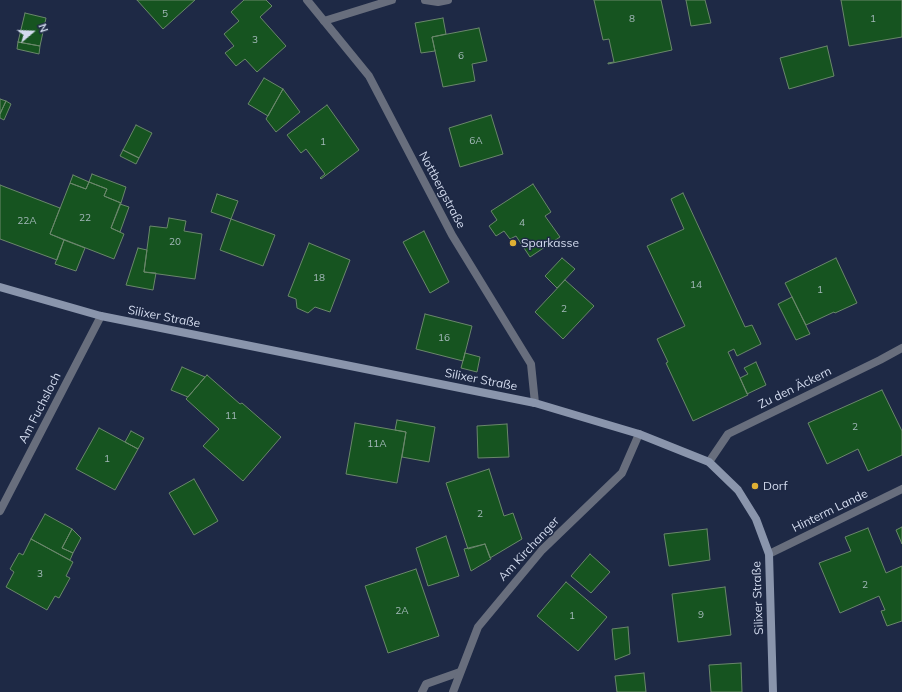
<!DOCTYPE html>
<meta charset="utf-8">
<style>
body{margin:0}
#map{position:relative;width:902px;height:692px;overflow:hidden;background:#1e2945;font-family:Mulish,sans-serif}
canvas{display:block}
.north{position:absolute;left:12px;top:12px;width:40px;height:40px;-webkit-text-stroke:3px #1e2945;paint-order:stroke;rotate:71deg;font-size:11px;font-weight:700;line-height:16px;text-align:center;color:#d3dbee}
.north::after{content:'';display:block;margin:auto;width:14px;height:18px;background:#d3dbee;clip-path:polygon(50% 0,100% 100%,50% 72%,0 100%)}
</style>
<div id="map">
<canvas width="902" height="692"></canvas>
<div class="north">N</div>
</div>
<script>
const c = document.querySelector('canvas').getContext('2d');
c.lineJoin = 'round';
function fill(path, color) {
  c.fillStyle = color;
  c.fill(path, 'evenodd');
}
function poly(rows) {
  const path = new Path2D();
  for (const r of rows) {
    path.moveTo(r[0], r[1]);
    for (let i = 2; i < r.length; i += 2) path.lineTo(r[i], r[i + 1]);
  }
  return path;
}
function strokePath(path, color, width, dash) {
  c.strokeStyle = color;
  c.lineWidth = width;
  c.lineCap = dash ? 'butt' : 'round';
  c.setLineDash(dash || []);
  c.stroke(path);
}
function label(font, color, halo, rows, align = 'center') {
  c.font = font + ' Mulish,sans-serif';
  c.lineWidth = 3;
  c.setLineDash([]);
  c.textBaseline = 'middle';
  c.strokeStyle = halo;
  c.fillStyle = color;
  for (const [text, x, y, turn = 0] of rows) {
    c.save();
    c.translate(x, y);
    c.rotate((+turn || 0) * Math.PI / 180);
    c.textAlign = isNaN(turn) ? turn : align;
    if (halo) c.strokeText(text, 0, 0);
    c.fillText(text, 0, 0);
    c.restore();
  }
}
const building = poly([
 [137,0,195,0,163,29,137,0],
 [244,0,266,0,272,6,260,17,286,46,257,72,245,59,236,66,225,53,234,46,224,34,239,21,231,12,244,0],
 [594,0,661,0,672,50,608,64,608,63,614,62,609,39,603,40,594,0],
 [686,0,705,0,711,23,691,26,686,0],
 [841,0,902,0,902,37,849,46,841,0],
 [25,13,46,18,40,46,18,42,25,13],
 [443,18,446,34,432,37,435,51,421,53,415,23,443,18],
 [479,28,487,61,472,64,475,81,443,87,432,37,479,28],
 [18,42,40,46,39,54,17,49,18,42],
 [827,46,834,76,789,89,780,58,827,46],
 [264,78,283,89,268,116,248,104,264,78],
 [283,89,300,112,276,132,266,119,283,89],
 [0,99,6,101,0,114,0,99],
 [6,101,11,104,4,120,0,118,0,114,6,101],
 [327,105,359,150,321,179,320,178,325,174,306,149,301,153,287,135,327,105],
 [491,115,503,154,460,167,449,128,491,115],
 [136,125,152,133,139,158,123,150,136,125],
 [123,150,139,158,136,164,120,156,123,150],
 [92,174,126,187,121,203,104,196,107,189,89,182,92,174],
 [73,175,89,182,86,189,70,183,73,175],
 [89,182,107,189,104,196,121,203,111,228,124,234,114,259,50,234,70,183,86,189,89,182],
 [533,184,551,212,545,216,560,237,530,257,516,236,510,239,504,231,496,236,489,226,497,220,491,211,533,184],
 [0,185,60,208,50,234,64,240,57,260,0,239,0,185],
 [683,193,745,327,752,325,761,344,737,356,734,349,728,352,748,395,693,421,666,363,668,362,657,339,685,326,647,246,684,229,671,199,683,193],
 [217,194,238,201,231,219,211,212,217,194],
 [120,204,129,207,120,232,111,228,120,204],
 [169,218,186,221,184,231,202,234,195,279,144,272,150,226,167,228,169,218],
 [231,219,275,235,263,266,220,250,231,219],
 [424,231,449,282,430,293,403,242,424,231],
 [64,240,85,248,76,271,55,264,64,240],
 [309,243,350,260,330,312,315,307,308,313,297,308,296,299,288,296,309,243],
 [138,248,147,250,144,272,156,273,153,290,126,285,138,248],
 [562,258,575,269,557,288,545,276,562,258],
 [836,258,857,303,835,313,834,312,806,325,785,283,836,258],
 [565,280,594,306,563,339,535,312,565,280],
 [792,297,810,334,796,340,778,304,792,297],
 [425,314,472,326,463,361,416,349,425,314],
 [465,353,480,357,477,372,461,368,465,353],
 [756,362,766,385,747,394,740,378,748,374,744,368,756,362],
 [182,367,205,377,188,397,171,390,182,367],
 [207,375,240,404,242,403,281,437,243,481,203,446,219,429,186,399,207,375],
 [882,390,902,431,902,455,868,471,858,449,827,464,808,423,882,390],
 [397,420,435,427,429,462,402,457,406,432,395,430,397,420],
 [355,423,406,432,397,483,346,474,355,423],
 [507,424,509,457,478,458,477,426,507,424],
 [99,428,138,449,115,490,76,469,99,428],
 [131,431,144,438,138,449,125,442,131,431],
 [489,469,504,516,513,513,522,539,490,558,485,544,468,549,446,483,489,469],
 [194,479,218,521,194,535,169,493,194,479],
 [45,514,72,529,62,548,73,553,70,560,31,539,45,514],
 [902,527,902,544,896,530,902,527],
 [868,528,886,573,902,566,902,621,887,626,881,611,885,610,879,596,840,613,819,563,851,551,845,537,868,528],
 [72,529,81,538,73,553,62,548,72,529],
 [707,529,710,560,669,566,664,534,707,529],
 [446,536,459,576,428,586,416,548,446,536],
 [31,539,73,562,66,576,70,578,59,598,55,596,47,610,6,587,14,572,10,569,19,553,23,555,31,539],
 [485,544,491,559,471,571,464,549,485,544],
 [590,554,610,572,591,593,571,576,590,554],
 [416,569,439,636,388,653,365,586,416,569],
 [566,582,607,617,578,651,537,616,566,582],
 [725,587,731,635,678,642,672,594,725,587],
 [628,627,630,654,615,660,612,629,628,627],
 [741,663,742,692,711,692,709,665,741,663],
 [644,673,646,692,617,692,615,676,644,673]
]);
fill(building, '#165420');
strokePath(building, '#6a876b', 1);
strokePath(poly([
 [425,0,438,2,448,0],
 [324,21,392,0],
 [422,692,426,684,460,672]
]), '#686e7d', 8);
strokePath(poly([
 [307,0,369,76,452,235,531,364,535,403],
 [709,462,728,434,880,360,902,348],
 [0,511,101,316],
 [769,554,902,489],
 [453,692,478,627,542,550,622,473,639,434]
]), '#686e7d', 8);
strokePath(poly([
 [0,287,101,316,535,403,639,434,709,462,738,490,756,519,769,554,773,692]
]), '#8a95ac', 8);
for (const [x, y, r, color] of [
 [513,243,4,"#e0b034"],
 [755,486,4,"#e0b034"]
]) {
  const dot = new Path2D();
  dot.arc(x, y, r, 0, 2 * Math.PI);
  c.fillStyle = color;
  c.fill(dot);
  strokePath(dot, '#1e2945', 1.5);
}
label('10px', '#a4b9ba', null, [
 ["5",165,14],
 ["8",632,19],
 ["1",873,19],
 ["3",255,40],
 ["6",461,56],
 ["6A",476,141],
 ["1",323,142],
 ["22",85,218],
 ["22A",27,221],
 ["4",522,223],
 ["20",175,242],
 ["18",319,278],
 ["14",696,285],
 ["1",820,290],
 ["2",564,309],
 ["16",444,338],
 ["11",231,416],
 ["2",855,427],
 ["11A",377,444],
 ["1",107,459],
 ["2",480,514],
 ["3",40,574],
 ["2",865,585],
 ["2A",402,611],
 ["9",701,615],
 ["1",572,616]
]);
label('12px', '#d3dbee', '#1e2945', [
 ["Nottbergstraße",442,190,62],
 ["Silixer Straße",164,317,11],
 ["Silixer Straße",481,380,11],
 ["Zu den Äckern",795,388,-26],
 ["Am Fuchsloch",40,408,-63],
 ["Hinterm Lande",830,511,-26],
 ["Am Kirchanger",529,549,-47],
 ["Silixer Straße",758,598,-92]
]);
label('12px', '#d3dbee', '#1e2945', [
 ["Sparkasse",521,243],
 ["Dorf",763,486]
], 'left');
</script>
